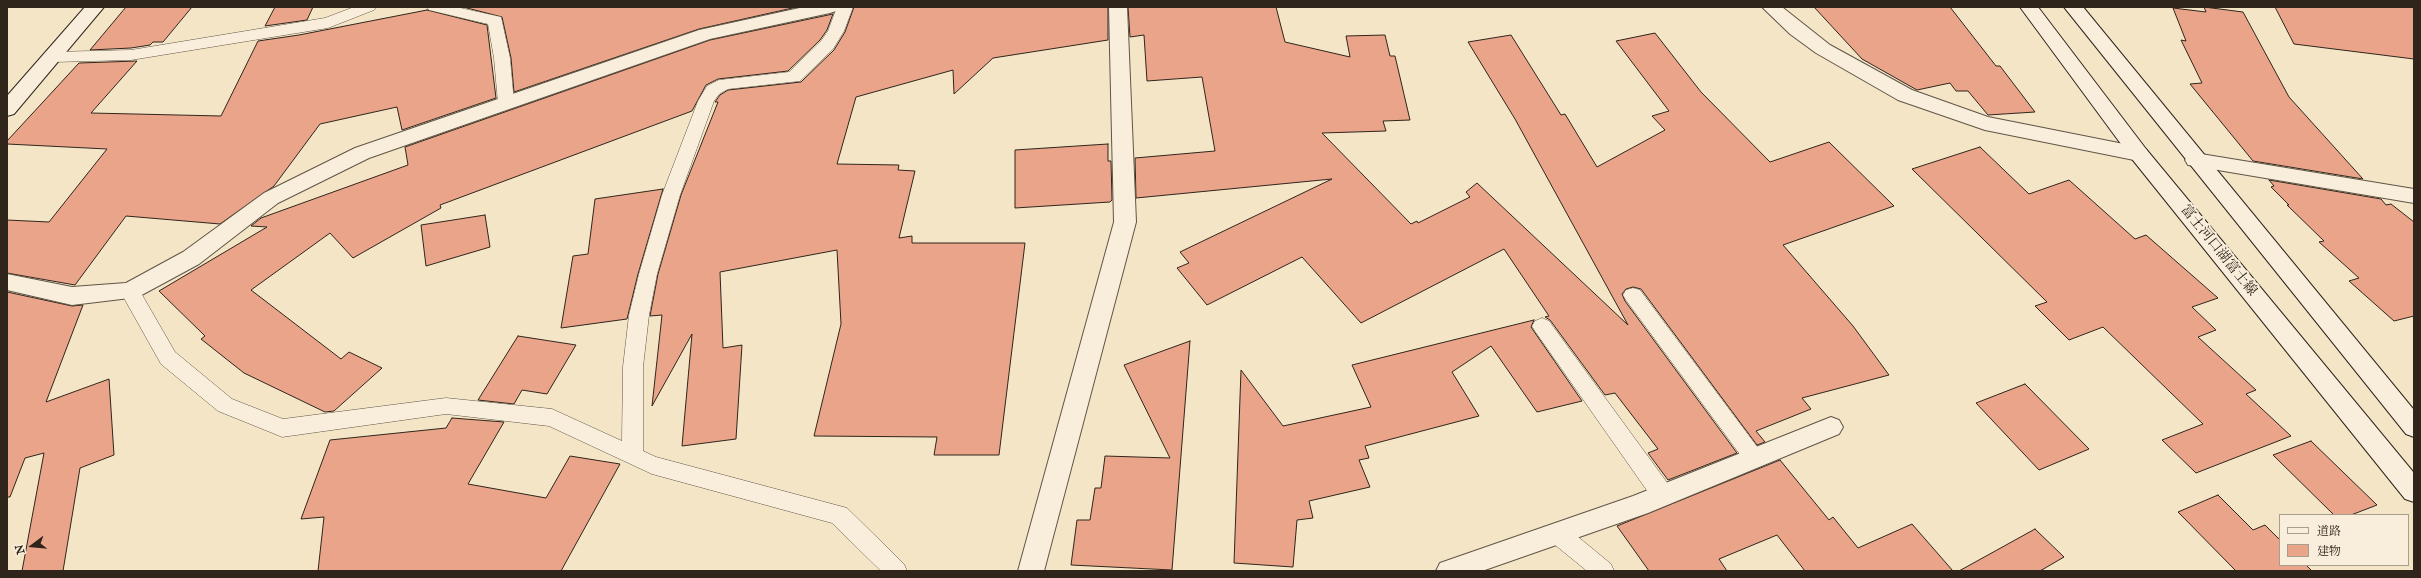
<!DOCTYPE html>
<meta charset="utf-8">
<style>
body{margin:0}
#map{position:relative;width:2421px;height:578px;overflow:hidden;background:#f5e5c7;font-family:"IM FELL English","Noto Serif JP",serif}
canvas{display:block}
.frame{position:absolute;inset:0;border:8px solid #2f251b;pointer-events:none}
.legend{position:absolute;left:2279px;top:514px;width:130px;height:52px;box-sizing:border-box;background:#f8eedb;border:1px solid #a89e8e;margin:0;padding:5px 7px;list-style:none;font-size:12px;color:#2f251b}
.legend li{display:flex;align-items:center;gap:8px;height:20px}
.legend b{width:20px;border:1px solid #a89e8e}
.north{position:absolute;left:12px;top:526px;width:40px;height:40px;-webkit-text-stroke:3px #f8eedb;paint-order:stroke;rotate:254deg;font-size:11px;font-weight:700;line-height:16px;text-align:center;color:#2f251b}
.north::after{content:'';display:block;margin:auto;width:14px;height:18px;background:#2f251b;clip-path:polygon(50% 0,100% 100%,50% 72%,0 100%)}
</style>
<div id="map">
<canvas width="2421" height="578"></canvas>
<div class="frame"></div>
<ul class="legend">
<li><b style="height:5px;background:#f8eedb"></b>道路</li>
<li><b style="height:11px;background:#e9a48a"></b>建物</li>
</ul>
<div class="north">N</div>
</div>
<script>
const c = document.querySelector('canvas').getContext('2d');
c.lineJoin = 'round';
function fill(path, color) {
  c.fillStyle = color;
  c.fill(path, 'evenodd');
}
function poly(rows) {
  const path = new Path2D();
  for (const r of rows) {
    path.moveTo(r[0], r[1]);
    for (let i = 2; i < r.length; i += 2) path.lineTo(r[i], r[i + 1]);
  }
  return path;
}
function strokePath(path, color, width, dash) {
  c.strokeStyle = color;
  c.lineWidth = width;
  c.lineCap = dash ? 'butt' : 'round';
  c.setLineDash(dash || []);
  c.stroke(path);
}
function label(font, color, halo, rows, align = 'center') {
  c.font = font + ' "IM FELL English","Noto Serif JP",serif';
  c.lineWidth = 4;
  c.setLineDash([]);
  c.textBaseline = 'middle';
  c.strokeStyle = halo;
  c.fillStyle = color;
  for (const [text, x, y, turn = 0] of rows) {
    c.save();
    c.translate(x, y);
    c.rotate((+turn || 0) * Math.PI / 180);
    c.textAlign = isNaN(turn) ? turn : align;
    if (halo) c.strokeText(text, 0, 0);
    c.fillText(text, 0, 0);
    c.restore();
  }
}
const building = poly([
 [126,7,192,7,163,42,153,42,150,45,131,48,90,50,126,7],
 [275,7,313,7,307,20,265,26,275,7],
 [463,7,797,7,699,29,514,92,511,58,502,17,463,7],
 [854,7,1108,7,1108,40,993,58,954,94,953,70,856,97,837,164,899,165,898,170,915,171,899,238,912,236,912,243,1025,243,999,455,934,455,937,437,814,436,841,324,837,250,720,272,723,348,742,345,736,439,682,446,692,334,652,406,662,315,650,316,658,274,681,195,718,102,715,102,720,95,728,90,801,82,834,50,845,32,854,7],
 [1128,7,1276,7,1285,42,1350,57,1346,36,1385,35,1390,56,1395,56,1410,120,1383,121,1386,131,1322,133,1411,224,1417,221,1418,223,1470,197,1466,192,1477,183,1628,325,1515,119,1468,42,1511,35,1561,115,1565,114,1597,167,1665,130,1652,116,1669,111,1616,41,1655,33,1701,92,1770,162,1829,142,1894,206,1783,245,1853,326,1889,375,1802,398,1811,409,1756,431,1765,442,1757,445,1641,289,1633,287,1626,289,1622,294,1625,301,1737,453,1668,480,1648,453,1658,449,1615,393,1605,395,1550,320,1545,317,1549,316,1504,249,1361,323,1302,257,1207,305,1177,268,1189,263,1180,252,1332,179,1136,198,1135,158,1215,151,1202,77,1147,81,1144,35,1130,37,1128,7],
 [1814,7,1950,7,1996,66,2000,66,2035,112,1988,115,1968,91,1956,91,1950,83,1917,90,1862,59,1814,7],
 [2204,7,2243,12,2289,97,2363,179,2253,161,2190,84,2202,83,2181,40,2186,41,2173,8,2206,12,2204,7],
 [2275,7,2414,7,2414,59,2294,44,2275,7],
 [427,10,487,25,496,98,402,130,397,107,320,124,274,186,220,224,126,216,75,285,7,273,7,220,49,222,107,149,7,144,7,141,79,63,137,61,91,113,221,116,258,41,299,35,427,10],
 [833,14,827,30,820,40,788,71,718,79,706,85,692,111,440,205,441,208,353,258,330,233,251,290,341,359,349,352,382,368,334,411,325,412,244,373,201,339,205,336,159,291,267,227,251,226,261,218,408,165,405,147,710,40,833,14],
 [1108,144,1108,161,1111,161,1112,200,1110,202,1015,208,1015,150,1108,144],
 [1980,147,2029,194,2069,180,2135,239,2146,235,2218,298,2192,307,2216,330,2198,337,2256,390,2246,394,2291,436,2196,473,2162,440,2203,424,2103,327,2069,340,2035,306,2047,302,1912,169,1980,147],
 [2269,180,2381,199,2386,205,2391,204,2414,222,2414,316,2394,321,2349,281,2359,278,2319,242,2324,241,2287,205,2289,205,2271,187,2274,186,2269,180],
 [663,189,638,274,627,319,561,328,573,256,588,254,595,199,663,189],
 [485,215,490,247,426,266,421,225,485,215],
 [7,292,72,306,83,305,46,402,109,379,114,455,80,468,63,571,22,571,44,453,25,458,10,497,7,497,7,292],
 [1534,320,1531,327,1582,401,1537,412,1491,346,1452,372,1479,416,1365,446,1369,458,1359,460,1370,487,1309,501,1313,518,1297,520,1293,567,1234,563,1241,370,1283,426,1371,407,1352,365,1534,320],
 [518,336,576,345,547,394,522,390,514,404,478,400,518,336],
 [1190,341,1172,570,1071,565,1077,520,1090,520,1095,488,1101,488,1105,456,1170,458,1124,365,1190,341],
 [2025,384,2089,449,2039,470,1976,403,2025,384],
 [452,418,504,422,468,484,546,498,570,456,620,464,561,571,318,571,324,517,301,519,330,440,446,428,452,418],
 [2311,441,2377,505,2351,515,2334,515,2273,455,2311,441],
 [1780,460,1829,520,1833,517,1858,548,1912,524,1953,571,1805,571,1777,535,1719,559,1727,571,1649,571,1617,526,1780,460],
 [2218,495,2253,530,2265,525,2280,540,2280,565,2306,565,2312,571,2236,571,2178,512,2218,495],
 [2035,529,2064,557,2040,571,1959,571,2035,529]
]);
fill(building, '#e9a48a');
strokePath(building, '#2f251b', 1);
const service = poly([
 [354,7,376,7,374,10,328,28,131,60,53,62,47,61,45,57,47,53,53,52,131,50,325,18,354,7],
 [427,7,456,7,501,17,510,58,514,103,512,107,500,107,498,103,494,58,488,24,429,10,427,7],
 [837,7,853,7,844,31,833,49,800,81,728,89,719,94,714,101,680,195,657,274,649,315,643,367,643,451,656,457,847,508,904,564,907,571,881,571,832,523,652,474,549,426,446,414,282,437,275,434,218,411,161,364,120,291,123,286,130,284,137,286,175,352,232,399,283,419,446,398,552,409,622,441,623,367,629,315,639,274,662,195,698,101,707,86,719,80,789,72,821,41,828,31,837,7],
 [1633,288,1640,290,1761,452,1765,458,1761,464,1754,467,1747,464,1626,300,1623,295,1626,290,1633,288],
 [1542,318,1549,321,1671,488,1674,495,1671,502,1663,504,1655,502,1535,331,1532,326,1535,321,1542,318],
 [1557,523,1565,526,1611,564,1614,571,1587,571,1549,540,1546,533,1549,526,1557,523]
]);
const minor = poly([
 [804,7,839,7,836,11,830,13,710,39,369,158,278,203,199,264,138,297,72,305,7,290,7,274,72,287,126,283,183,252,264,193,355,148,699,30,804,7],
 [1762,7,1782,7,1830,45,1912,90,1988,117,2139,147,2146,149,2149,154,2146,159,2139,161,1985,130,1898,100,1816,53,1790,34,1762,7],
 [2195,153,2414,189,2414,203,2188,165,2185,160,2188,155,2195,153],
 [1831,417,1839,420,1843,427,1839,434,1648,513,1482,571,1436,571,1440,563,1633,496,1831,417]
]);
const tertiary = poly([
 [1109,7,1127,7,1136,222,1044,571,1018,571,1114,222,1109,7]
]);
const secondary = poly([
 [85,7,104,7,14,114,7,116,7,96,85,7],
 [2020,7,2038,7,2146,149,2414,473,2414,502,2405,499,2132,159,2020,7],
 [2064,7,2083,7,2414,410,2414,437,2406,434,2064,7]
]);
strokePath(service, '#605546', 1);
strokePath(minor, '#605546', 2);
strokePath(tertiary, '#605546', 2);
strokePath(secondary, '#2f251b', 2);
fill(service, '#f8eedb');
fill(minor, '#f8eedb');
fill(tertiary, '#f8eedb');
fill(secondary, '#f8eedb');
label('14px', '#2f251b', '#f8eedb', [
 ["富士河口湖富士線",2218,251,51]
]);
</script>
